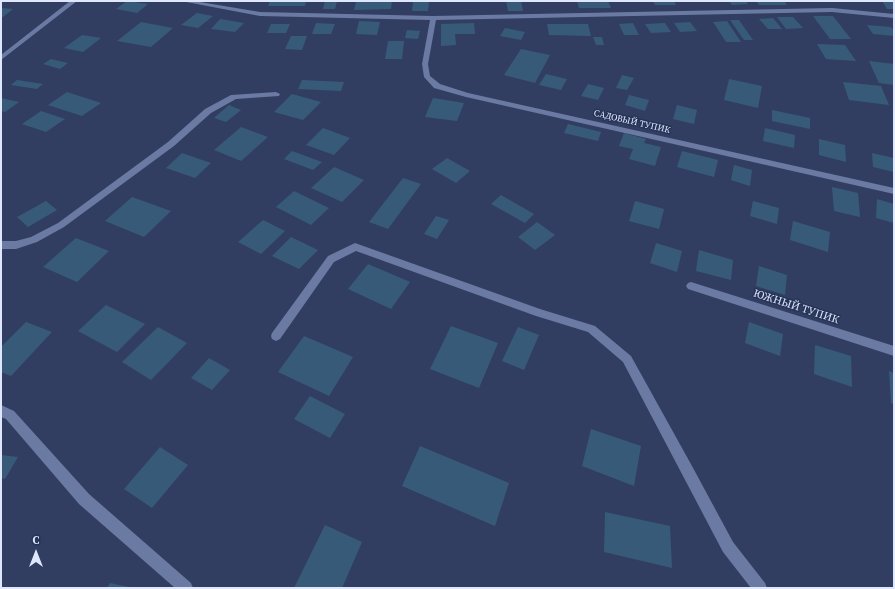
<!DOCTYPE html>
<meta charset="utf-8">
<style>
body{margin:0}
#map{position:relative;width:895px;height:589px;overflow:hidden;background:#313e62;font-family:"Source Serif 4",serif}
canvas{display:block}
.frame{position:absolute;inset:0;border:2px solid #dee7fe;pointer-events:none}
.north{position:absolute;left:16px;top:533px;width:40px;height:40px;-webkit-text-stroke:3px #273457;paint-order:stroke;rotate:0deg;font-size:11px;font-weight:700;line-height:16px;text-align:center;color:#dee7fe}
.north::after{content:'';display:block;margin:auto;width:14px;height:18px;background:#dee7fe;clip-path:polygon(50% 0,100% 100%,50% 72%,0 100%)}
</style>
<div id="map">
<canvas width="895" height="589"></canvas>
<div class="frame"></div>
<div class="north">С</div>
</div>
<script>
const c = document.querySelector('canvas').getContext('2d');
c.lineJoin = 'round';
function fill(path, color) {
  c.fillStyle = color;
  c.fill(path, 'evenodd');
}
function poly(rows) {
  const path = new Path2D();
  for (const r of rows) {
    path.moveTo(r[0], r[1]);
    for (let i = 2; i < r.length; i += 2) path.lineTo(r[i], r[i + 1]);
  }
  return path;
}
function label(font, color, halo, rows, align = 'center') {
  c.font = font + ' "Source Serif 4",serif';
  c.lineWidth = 3;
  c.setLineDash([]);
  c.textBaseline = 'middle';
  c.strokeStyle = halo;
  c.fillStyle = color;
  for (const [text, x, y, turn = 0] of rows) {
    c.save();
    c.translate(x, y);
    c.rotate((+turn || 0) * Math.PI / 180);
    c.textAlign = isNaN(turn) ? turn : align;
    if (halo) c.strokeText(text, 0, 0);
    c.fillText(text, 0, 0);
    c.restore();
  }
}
fill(poly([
 [127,1,148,4,137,13,116,9],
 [270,1,306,1,305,6,268,6],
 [325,1,337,1,335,9,323,9],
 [392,1,391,9,354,10,356,2],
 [506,1,521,1,523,11,508,11],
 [577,1,608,1,611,8,579,8],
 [653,1,674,1,676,5,655,5],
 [729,1,746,1,748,4,732,5],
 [756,1,784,1,787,5,759,5],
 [882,1,894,1,894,9,887,9],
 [413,2,429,2,428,11,412,11],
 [1,8,13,9,3,17,1,17],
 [197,13,213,16,198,28,181,25],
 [813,16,833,16,851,39,830,39],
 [777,17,793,17,803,28,786,29],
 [773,18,782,29,768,29,759,19],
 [220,19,244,23,235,32,211,29],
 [730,20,739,20,753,40,744,40],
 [359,21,380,22,377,35,356,34],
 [727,21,741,42,726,42,713,22],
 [141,22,173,28,151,47,117,41],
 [690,22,697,31,680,32,674,23],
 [316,23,335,24,331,34,312,34],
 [474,23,475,34,455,34,456,45,441,46,441,24],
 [633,23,639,35,624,35,619,24],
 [665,23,671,32,651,33,645,24],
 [271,24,290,24,286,33,267,33],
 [547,24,588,24,591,36,549,35],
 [867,25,891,27,894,31,894,36,873,34],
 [505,28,525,32,521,40,500,36],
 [407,30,420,31,418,39,405,38],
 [82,35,101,38,83,52,64,48],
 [291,36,307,36,302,50,285,49],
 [593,37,602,37,604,45,596,45],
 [388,41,404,41,402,59,385,59],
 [817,44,845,45,856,61,826,59],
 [521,49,550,55,535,83,504,75],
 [51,59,68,63,60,69,43,64],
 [869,61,894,64,894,85,879,83],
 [546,74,567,79,561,90,539,85],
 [622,75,634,78,627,90,616,88],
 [729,79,762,86,758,108,724,100],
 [17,80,43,84,37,89,11,85],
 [302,80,344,82,341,91,298,89],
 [843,82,881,86,889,105,849,100],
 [588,84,604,88,598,100,581,96],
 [67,92,101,103,82,116,48,105],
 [292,94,321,102,303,120,274,112],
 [629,95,649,100,645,111,625,105],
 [1,98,19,102,5,112,1,111],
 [433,98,464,103,457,121,425,117],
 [229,105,241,110,226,122,214,118],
 [677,105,697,110,694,124,673,119],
 [772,110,810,118,810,129,772,121],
 [41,111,65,119,46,132,22,124],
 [568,124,601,132,598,141,564,133],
 [241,127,268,137,241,161,214,150],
 [323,128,350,138,334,155,306,145],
 [765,128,795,135,794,148,763,141],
 [624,133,646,139,644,143,661,147,655,166,629,159,633,149,619,146],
 [819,139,845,145,846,162,819,155],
 [292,151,322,162,313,170,284,159],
 [682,151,718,160,714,177,677,167],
 [182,153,211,163,195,178,166,168],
 [872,153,894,158,894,172,873,167],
 [447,158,470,171,456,183,432,169],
 [734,165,752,170,750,186,731,180],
 [334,167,364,180,342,202,311,188],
 [403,178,421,184,388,229,369,222],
 [832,187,858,193,860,217,834,211],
 [294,191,329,208,311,225,276,207],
 [501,195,534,214,525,223,491,204],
 [132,197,171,211,144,237,105,221],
 [877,199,894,204,894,223,876,218],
 [46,201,57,210,28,227,17,217],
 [635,201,664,209,659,229,629,221],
 [753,201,779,208,777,224,750,216],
 [436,216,449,220,437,239,424,234],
 [263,220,285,231,261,254,238,242],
 [793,221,830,232,828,252,790,240],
 [537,222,555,235,535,250,518,237],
 [291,237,318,250,299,269,272,256],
 [76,238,109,251,77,282,43,267],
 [656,243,682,251,677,272,650,263],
 [699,250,733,260,731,280,696,271],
 [368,264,410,282,391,309,348,289],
 [759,266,787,275,785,295,756,286],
 [106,305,145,324,117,352,78,331],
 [26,322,52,332,11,376,1,372,1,347],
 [749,322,783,334,780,356,745,343],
 [451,326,498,343,479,388,430,369],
 [158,327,187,343,151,380,122,362],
 [518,327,539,335,524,370,502,361],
 [304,336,353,357,329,396,278,372],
 [815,345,851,356,852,387,814,374],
 [209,358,230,370,212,390,191,378],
 [889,371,894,373,894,404,891,403],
 [310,396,345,414,330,438,294,419],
 [591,429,641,446,634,486,582,466],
 [420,446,509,483,495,526,402,486],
 [160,447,188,465,152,508,124,489],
 [1,455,18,457,5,479,1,478],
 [605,512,670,526,672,568,604,552],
 [325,525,362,542,342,588,294,588],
 [110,583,129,587,129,588,107,588]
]), '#385a79');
fill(poly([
 [70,1,77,1,1,60,1,55,70,1],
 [181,1,194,1,260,12,433,16,832,8,894,14,894,18,832,12,436,20,428,64,430,76,440,84,468,93,894,188,894,194,466,97,434,88,424,77,422,64,430,20,260,16,181,1],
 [276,92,280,94,279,96,236,99,211,113,174,146,64,227,37,242,16,249,1,249,1,241,16,241,31,237,58,223,168,142,205,109,231,95,276,92],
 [355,243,540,309,595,326,631,356,692,466,733,542,765,583,767,588,751,588,723,552,623,362,588,332,536,316,356,251,334,262,280,339,276,341,272,339,271,336,272,333,328,256,355,243],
 [691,282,894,346,894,356,688,289,686,286,688,283,691,282],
 [1,405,14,411,89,494,191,583,193,588,175,588,79,504,6,419,1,417,1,405]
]), '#6a7aa2');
label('9px', '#dee7fe', '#273457', [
 ["САДОВЫЙ ТУПИК",632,122,13]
]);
label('11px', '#dee7fe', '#273457', [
 ["ЮЖНЫЙ ТУПИК",796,307,18]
]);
</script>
